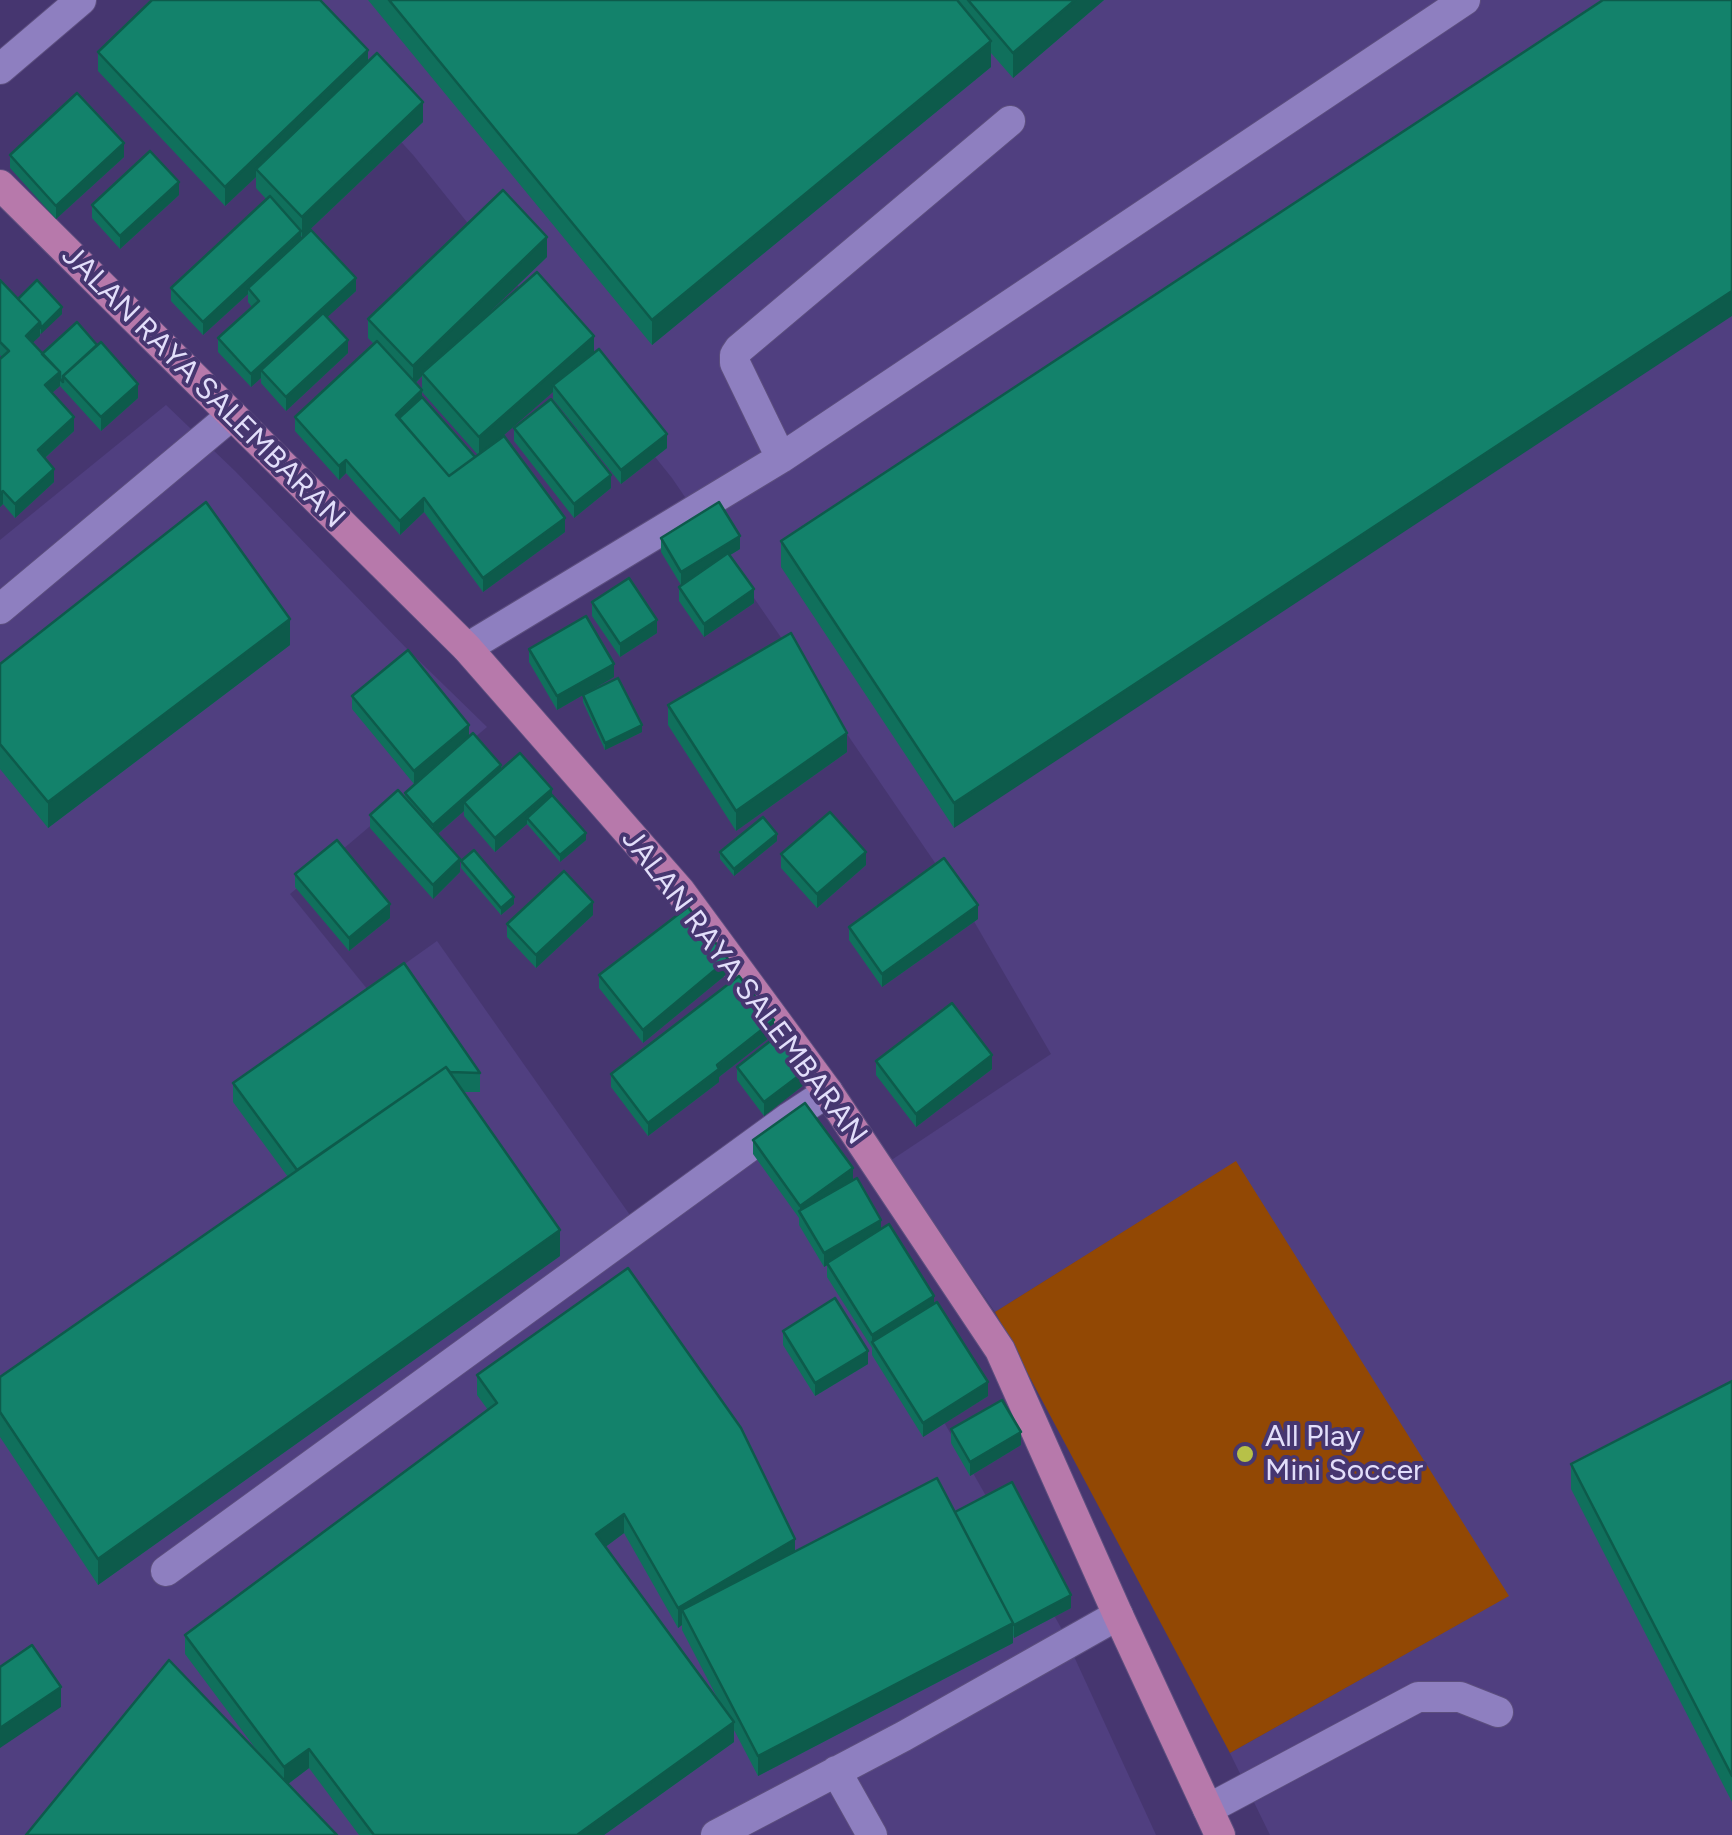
<!DOCTYPE html>
<style>
body{margin:0}
canvas{display:block;background:#463670}
</style>
<canvas width="1732" height="1835"></canvas>
<script>
const c = document.querySelector('canvas').getContext('2d');
c.lineJoin = 'round';
function fill(path, color) {
  c.fillStyle = color;
  c.fill(path, 'evenodd');
}
function poly(rows) {
  const path = new Path2D();
  for (const r of rows) {
    path.moveTo(r[0], r[1]);
    for (let i = 2; i < r.length; i += 2) path.lineTo(r[i], r[i + 1]);
  }
  return path;
}
function strokePath(path, color, width, dash) {
  c.strokeStyle = color;
  c.lineWidth = width;
  c.lineCap = dash ? 'butt' : 'round';
  c.setLineDash(dash || []);
  c.stroke(path);
}
function label(font, color, halo, rows, align = 'center') {
  c.font = font + ' Figtree,sans-serif';
  c.lineWidth = 8;
  c.setLineDash([]);
  c.textBaseline = 'middle';
  c.strokeStyle = halo;
  c.fillStyle = color;
  for (const [text, x, y, turn = 0] of rows) {
    c.save();
    c.translate(x, y);
    c.rotate((+turn || 0) * Math.PI / 180);
    c.textAlign = isNaN(turn) ? turn : align;
    if (halo) c.strokeText(text, 0, 0);
    c.fillText(text, 0, 0);
    c.restore();
  }
}
fill(poly([
 [273,0,1732,0,1732,1835,1270,1835,1230,1753,1508,1596,1236,1162,995,1312,890,1161,1051,1054,968,911,672,478,414,156],
 [166,405,235,471,409,651,487,727,290,894,368,990,437,941,632,1218,768,1113,1060,1626,1156,1835,0,1835,0,540]
]), '#503f80');
fill(poly([
 [1236,1161,1509,1596,1230,1753,995,1312]
]), '#924804');
const minor = poly([
 [0,69,81,0],
 [781,458,735,363,735,355,739,349,1010,121],
 [0,609,232,415],
 [467,648,781,458,1465,0],
 [166,1571,790,1117,828,1092],
 [836,1771,872,1835],
 [1208,1809,1418,1697,1460,1697,1498,1712],
 [716,1835,904,1736,1118,1615]
]);
const major = poly([
 [0,185,467,648,680,891,828,1092,1000,1350,1118,1615,1220,1835]
]);
strokePath(minor, '#5c4e7e', 32);
strokePath(major, '#5c4e7e', 32);
strokePath(minor, '#8e7fc0', 30);
strokePath(major, '#b779ab', 30);
fill(poly([
 [368,0,1104,0,1013,78,991,53,991,67,652,345],
 [1603,0,954,828,781,567,781,541],
 [98,52,368,62,423,122,302,237,301,236,301,239,356,291,327,317,348,353,286,411,261,383,261,378,251,387,218,352,218,338,252,307,248,302,248,294,203,335,171,301,171,288,267,200,256,188,256,177,225,206,98,71],
 [10,155,124,157,56,219,10,168],
 [179,195,120,249,92,218,92,205],
 [547,257,473,328,594,353,667,448,621,484,553,399,553,392,497,441,565,532,483,592,424,512,400,535,346,473,339,480,295,431,295,417,374,344,368,338,368,319],
 [422,376,422,392,478,455,475,457,422,397,416,383],
 [0,280,18,299,62,314,40,334,40,336,32,343,42,354,138,398,101,431,60,386,52,393,74,431,45,458,54,482,15,518,3,504,0,507,0,359,2,357,0,355],
 [514,428,611,488,574,518,514,441],
 [661,538,740,549,730,555,754,603,704,637,679,601,679,587,681,585,661,552],
 [592,602,657,633,620,657,592,616],
 [290,645,48,828,0,769,0,664],
 [529,649,614,677,557,710,529,662],
 [583,695,642,732,605,750,583,702],
 [352,696,469,737,501,770,552,795,586,840,560,862,527,824,495,852,464,816,464,811,438,834,460,872,433,899,370,828,370,815,405,799,405,793,451,753,414,784,352,709],
 [668,705,847,752,736,831,668,725],
 [777,841,734,876,720,859,720,852],
 [781,854,866,865,817,908,781,868],
 [461,861,514,904,501,915,461,868],
 [295,874,390,918,349,951,295,887],
 [593,915,536,968,507,937,507,924],
 [978,919,882,987,849,940,849,927],
 [404,963,480,1073,480,1092,464,1092,560,1256,98,1585,0,1437,0,1377,288,1177,233,1102,233,1083],
 [728,973,643,1043,599,988,599,975],
 [774,1034,719,1077,719,1082,648,1136,611,1087,611,1074],
 [876,1061,992,1069,916,1127,876,1075],
 [737,1067,805,1084,764,1116,737,1080],
 [753,1140,853,1181,881,1229,934,1303,988,1396,923,1437,872,1355,872,1348,827,1277,827,1265,824,1267,799,1225,799,1218,753,1154],
 [783,1331,868,1364,815,1396,783,1345],
 [477,1375,795,1551,955,1512,1071,1608,1014,1638,1013,1635,1013,1643,758,1776,734,1730,734,1742,604,1835,359,1835,309,1768,288,1784,261,1756,185,1654,185,1635,488,1410,477,1395],
 [624,1533,678,1628,682,1625,682,1630,721,1705,605,1547],
 [1732,1381,1732,1802,1571,1489,1571,1464],
 [951,1429,1021,1445,970,1476,951,1443]
]), '#10705c');
fill(poly([
 [1075,0,1104,0,1013,78,1013,53],
 [991,41,991,67,652,345,652,320],
 [368,50,368,70,256,169,256,177,225,206,225,187],
 [423,102,423,122,302,237,302,217],
 [124,143,124,157,56,219,56,206],
 [179,182,179,195,120,249,120,236],
 [301,231,301,244,248,288,248,294,203,335,203,322],
 [547,237,547,257,424,375,422,373,422,376,413,385,413,366],
 [356,278,356,291,265,374,261,370,261,378,251,387,251,374],
 [1732,291,1732,316,954,828,954,803],
 [62,307,62,314,41,334,41,328],
 [40,322,40,336,26,349,26,336],
 [594,336,594,356,553,385,553,392,479,457,479,437],
 [348,340,348,353,286,411,286,397],
 [60,372,60,386,45,399,45,385],
 [138,384,138,398,101,431,101,417],
 [422,390,422,403,399,425,396,415],
 [74,417,74,431,38,464,38,450],
 [667,434,667,448,621,484,621,470],
 [346,460,346,473,339,480,339,466],
 [54,469,54,482,15,518,15,504],
 [611,475,611,488,574,518,574,504],
 [3,491,3,504,0,507,0,494],
 [424,498,424,512,400,535,400,521],
 [565,518,565,532,483,592,483,578],
 [740,536,740,549,681,585,681,572],
 [754,589,754,603,704,637,704,624],
 [290,619,290,645,48,828,48,802],
 [657,620,657,633,620,657,620,644],
 [614,664,614,677,557,710,557,696],
 [469,725,469,738,414,784,414,771],
 [642,725,642,732,605,750,605,743],
 [847,733,847,752,736,831,736,811],
 [501,765,501,778,464,802,464,811,433,838,433,825],
 [552,789,552,802,527,818,527,824,495,852,495,838],
 [586,833,586,840,560,862,560,855],
 [777,834,777,841,734,876,734,869],
 [866,852,866,865,817,908,817,894],
 [460,859,460,872,433,899,433,885],
 [514,897,514,904,501,915,501,908],
 [593,902,593,915,536,968,536,955],
 [390,904,390,918,349,951,349,938],
 [978,905,978,919,882,987,882,974],
 [728,959,728,973,643,1043,643,1030],
 [774,1020,774,1034,719,1077,719,1082,648,1136,648,1123],
 [992,1055,992,1069,916,1127,916,1114],
 [805,1071,805,1084,764,1116,764,1102],
 [853,1168,853,1182,800,1213,800,1206],
 [881,1220,881,1233,824,1267,824,1253],
 [560,1230,560,1256,98,1585,98,1559],
 [934,1296,934,1310,872,1343,872,1335],
 [868,1351,868,1364,815,1396,815,1383],
 [988,1382,988,1396,923,1437,923,1423],
 [1021,1432,1021,1445,970,1476,970,1462],
 [624,1514,624,1533,596,1554,596,1534],
 [795,1539,795,1559,682,1610,682,1625,678,1628,678,1608],
 [1071,1595,1071,1608,1014,1638,1014,1625],
 [1013,1623,1013,1643,758,1776,758,1756],
 [61,1687,61,1707,0,1748,0,1728],
 [734,1722,734,1742,604,1835,577,1835],
 [309,1749,309,1768,284,1787,284,1767]
]), '#0d5b4b');
const building = poly([
 [152,0,320,0,368,50,225,187,98,52,152,0],
 [389,0,957,0,991,41,652,320,389,0],
 [968,0,1075,0,1013,53,968,0],
 [1603,0,1732,0,1732,291,954,803,781,541,1603,0],
 [377,53,423,102,302,217,256,169,377,53],
 [77,93,124,143,56,206,10,155,77,93],
 [150,151,179,182,120,236,92,205,150,151],
 [503,190,547,237,413,366,368,319,503,190],
 [270,196,301,231,203,322,171,288,270,196],
 [311,230,356,278,251,374,218,338,259,301,248,288,311,230],
 [537,272,594,336,479,437,422,373,537,272],
 [0,280,40,322,26,336,60,372,45,385,74,417,38,450,54,469,15,504,3,491,0,494,0,359,9,351,0,342,0,280],
 [37,280,62,307,41,328,40,322,18,299,37,280],
 [323,313,348,340,286,397,261,370,323,313],
 [77,322,97,345,63,376,63,382,60,379,60,372,42,354,77,322],
 [377,341,422,390,396,415,449,476,504,436,565,518,483,578,424,498,400,521,346,460,339,466,295,417,377,341],
 [101,342,138,384,101,417,63,376,101,342],
 [599,349,667,434,621,470,553,385,599,349],
 [422,397,475,457,449,476,399,418,422,397],
 [551,399,611,475,574,504,514,428,551,399],
 [206,502,290,619,48,802,0,744,0,664,206,502],
 [719,502,740,536,681,572,661,538,719,502],
 [728,553,754,589,704,624,679,587,728,553],
 [629,578,657,620,620,644,592,602,629,578],
 [586,616,614,664,557,696,529,649,586,616],
 [791,633,847,733,736,811,668,705,791,633],
 [408,650,469,725,414,771,352,696,408,650],
 [618,678,642,725,605,743,583,695,618,678],
 [473,733,501,765,433,825,405,793,473,733],
 [520,753,552,789,495,838,464,802,520,753],
 [398,790,460,859,433,885,370,815,398,790],
 [552,795,586,833,560,855,527,818,552,795],
 [830,812,866,852,817,894,781,854,830,812],
 [763,817,777,834,734,869,720,852,763,817],
 [337,840,390,904,349,938,295,874,337,840],
 [474,850,514,897,501,908,461,861,474,850],
 [944,858,978,905,882,974,849,927,944,858],
 [564,871,593,902,536,955,507,924,564,871],
 [688,907,728,959,643,1030,599,975,688,907],
 [404,963,480,1073,450,1072,446,1067,297,1170,233,1083,404,963],
 [739,976,774,1020,717,1065,719,1069,648,1123,611,1074,739,976],
 [952,1003,992,1055,916,1114,876,1061,952,1003],
 [778,1035,805,1071,764,1102,737,1067,778,1035],
 [446,1067,560,1230,98,1559,0,1412,0,1377,446,1067],
 [805,1103,853,1168,800,1206,753,1140,805,1103],
 [857,1178,881,1220,824,1253,799,1211,857,1178],
 [889,1224,934,1296,872,1335,827,1263,889,1224],
 [628,1268,741,1428,795,1539,678,1608,624,1514,596,1534,734,1722,577,1835,374,1835,309,1749,284,1767,185,1635,497,1403,477,1375,628,1268],
 [835,1298,868,1351,815,1383,783,1331,835,1298],
 [937,1302,988,1382,923,1423,872,1342,937,1302],
 [1732,1381,1732,1776,1571,1464,1732,1381],
 [1002,1400,1021,1432,970,1462,951,1429,1002,1400],
 [937,1478,1013,1623,758,1756,682,1610,937,1478],
 [1012,1482,1071,1595,1014,1625,955,1512,1012,1482],
 [32,1645,61,1687,0,1728,0,1667,32,1645],
 [169,1660,337,1835,26,1835,169,1660]
]);
fill(building, '#13826b');
strokePath(building, '#0d5b4b', 2.5);
for (const [x, y, r, color] of [
 [1245,1454,10,"#b7c148"]
]) {
  const dot = new Path2D();
  dot.arc(x, y, r, 0, 2 * Math.PI);
  c.fillStyle = color;
  c.fill(dot);
  strokePath(dot, '#463670', 4);
}
label('30px', '#e2defa', '#463670', [
 ["JALAN RAYA SALEMBARAN",203,387,45],
 ["JALAN RAYA SALEMBARAN",744,987,53]
]);
label('30px', '#e2defa', '#463670', [
 ["All Play",1265,1437],
 ["Mini Soccer",1265,1471]
], 'left');
</script>
